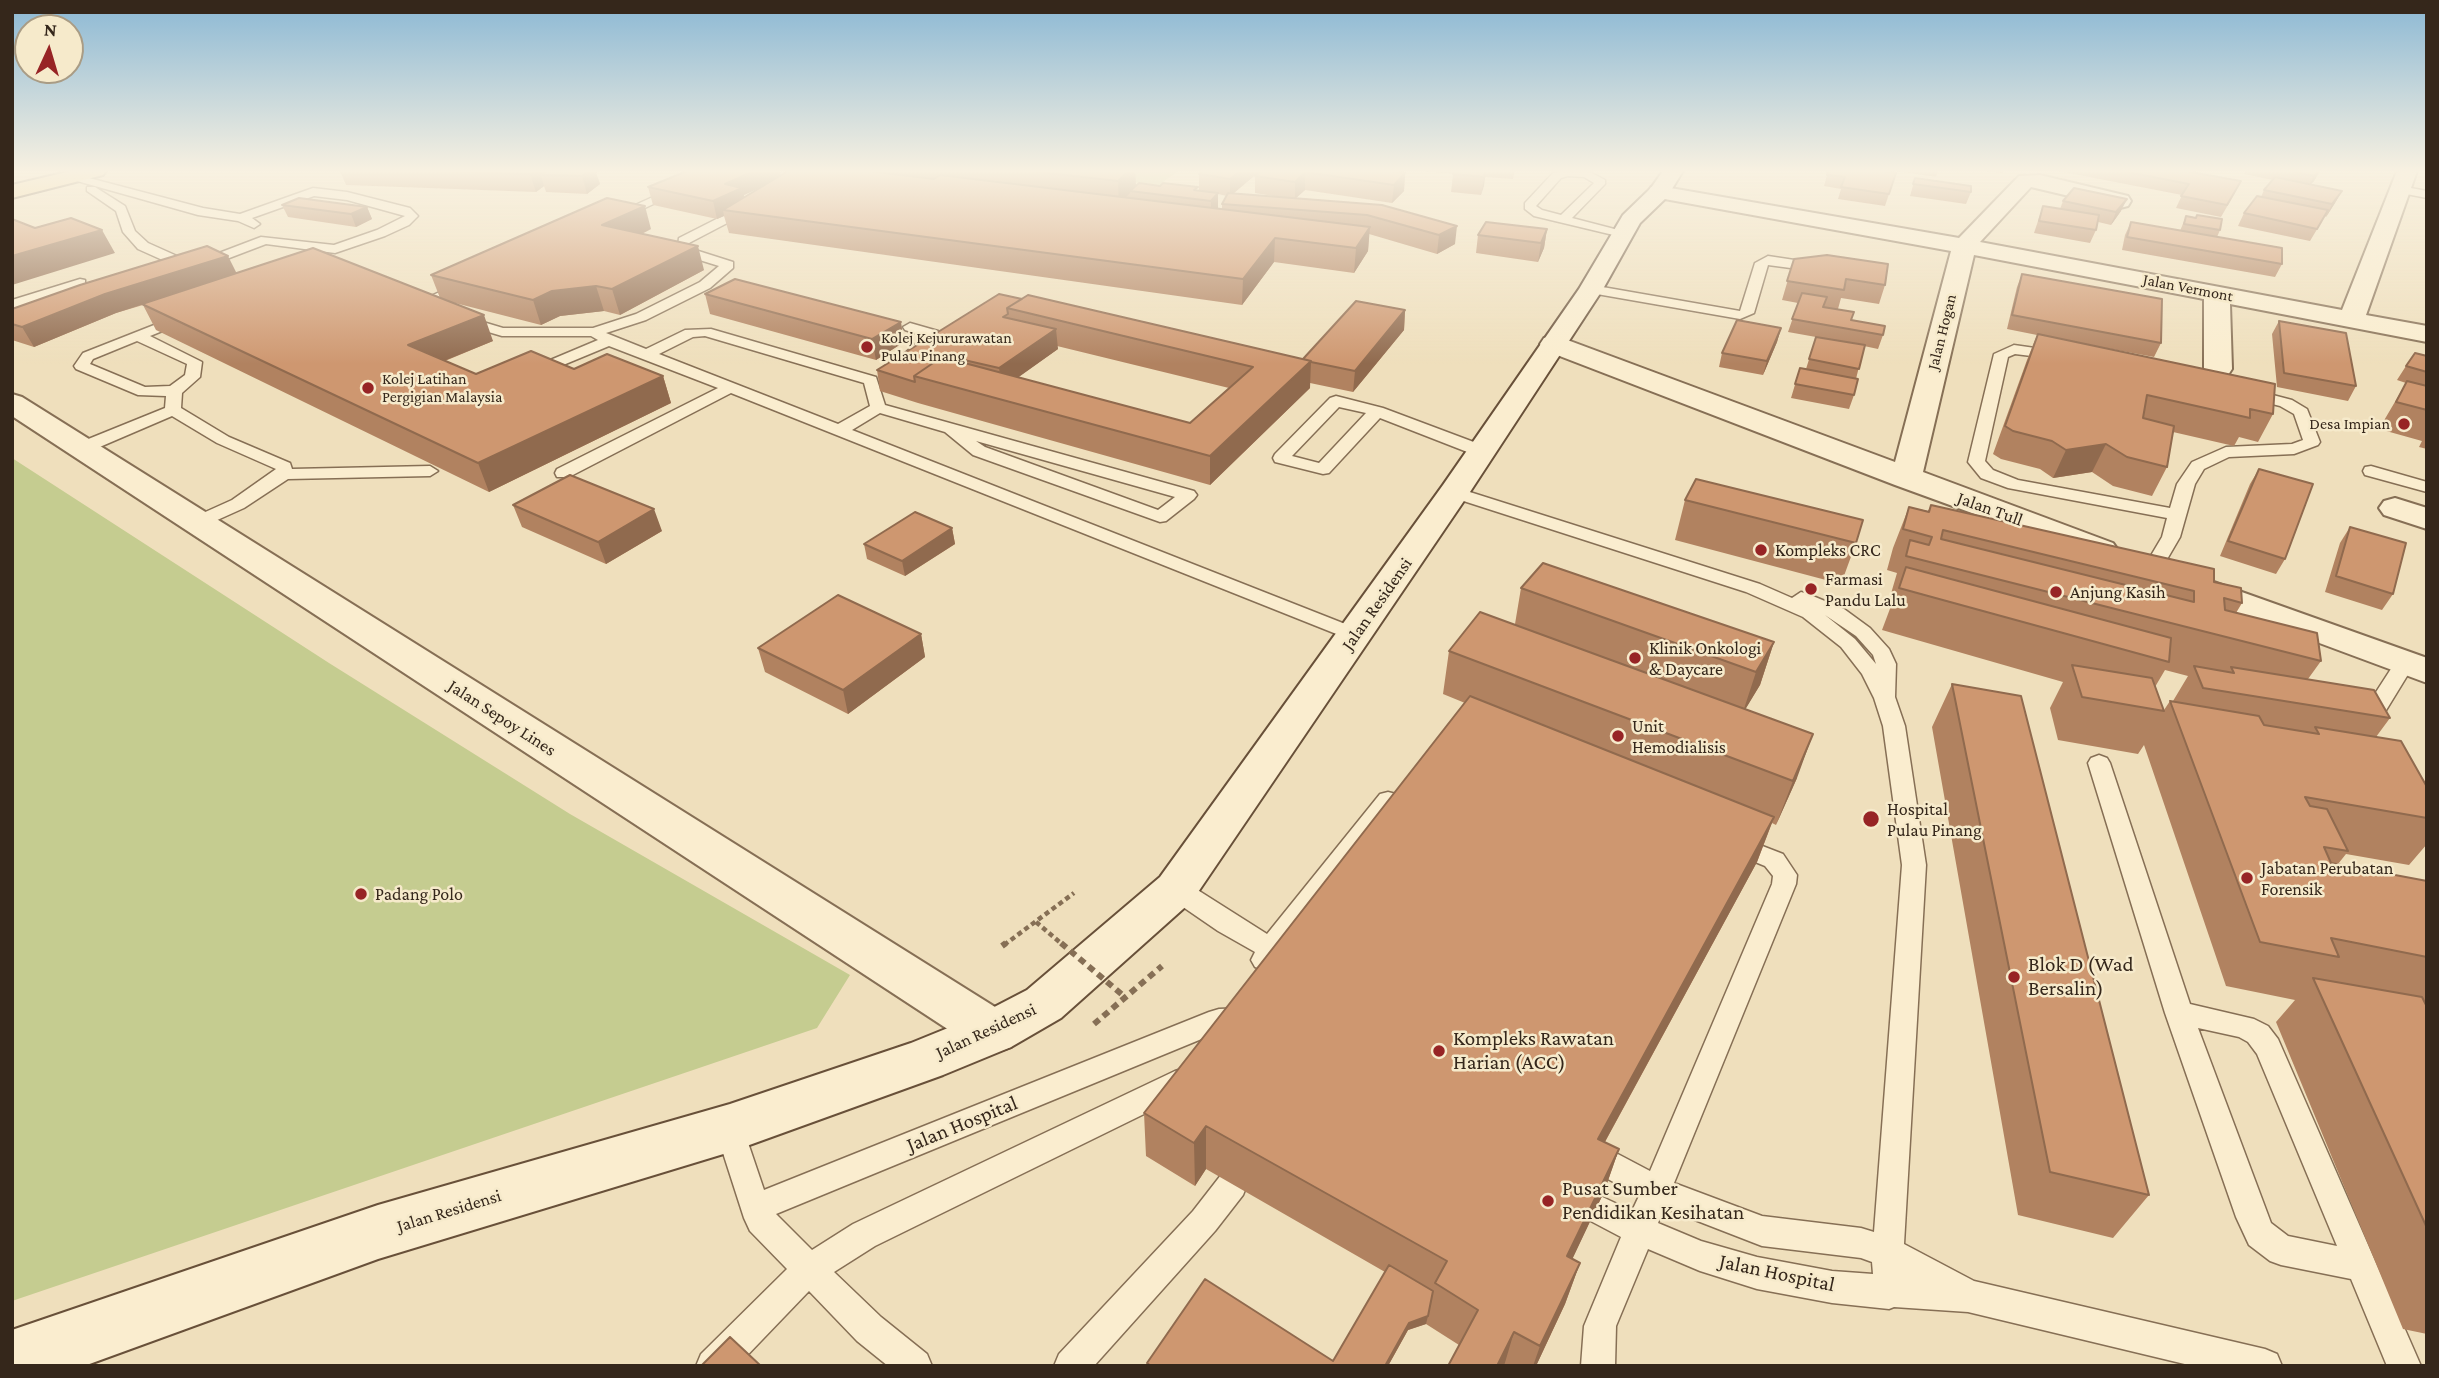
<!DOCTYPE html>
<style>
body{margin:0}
#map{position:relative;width:2439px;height:1378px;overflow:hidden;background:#efdfbc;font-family:"Crimson Pro",serif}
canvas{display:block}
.frame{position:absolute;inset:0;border:14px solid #35271b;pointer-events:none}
.north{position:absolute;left:14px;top:14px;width:70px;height:70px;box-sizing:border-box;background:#f6eacb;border:2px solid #a99c85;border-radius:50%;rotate:4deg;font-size:19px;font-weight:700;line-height:28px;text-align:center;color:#35271b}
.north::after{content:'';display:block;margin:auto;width:24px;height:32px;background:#972425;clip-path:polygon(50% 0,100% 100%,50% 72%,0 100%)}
</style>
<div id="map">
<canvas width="2439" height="1378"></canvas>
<div class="frame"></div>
<div class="north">N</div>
</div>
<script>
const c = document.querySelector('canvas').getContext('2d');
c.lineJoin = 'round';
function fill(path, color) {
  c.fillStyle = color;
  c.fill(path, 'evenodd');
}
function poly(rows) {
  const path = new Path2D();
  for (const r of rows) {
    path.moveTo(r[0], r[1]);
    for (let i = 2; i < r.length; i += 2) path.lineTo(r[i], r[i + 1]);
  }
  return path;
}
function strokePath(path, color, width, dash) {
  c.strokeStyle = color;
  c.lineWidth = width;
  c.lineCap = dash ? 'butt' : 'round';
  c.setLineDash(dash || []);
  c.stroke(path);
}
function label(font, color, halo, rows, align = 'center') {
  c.font = font + ' "Crimson Pro",serif';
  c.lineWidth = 5;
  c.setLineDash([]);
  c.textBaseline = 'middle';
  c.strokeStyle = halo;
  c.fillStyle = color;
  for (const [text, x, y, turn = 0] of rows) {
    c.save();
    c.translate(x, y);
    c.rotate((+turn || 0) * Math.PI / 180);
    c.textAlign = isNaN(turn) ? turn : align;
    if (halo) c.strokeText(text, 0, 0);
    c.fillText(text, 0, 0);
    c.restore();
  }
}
fill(poly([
 [1031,171,1178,171,1159,185],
 [12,458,329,663,570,814,850,975,817,1028,12,1301]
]), '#c5cc90');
const service = poly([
 [710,171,725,171,621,219,611,216,710,171],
 [1561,171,1588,171,1605,180,1605,184,1572,218,1626,232,1626,238,1534,216,1525,209,1525,203,1553,173,1561,171],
 [1568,176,1584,177,1594,183,1561,215,1542,210,1536,206,1561,178,1568,176],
 [74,174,203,208,240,214,313,188,347,192,410,208,418,216,409,225,385,236,335,253,266,244,203,268,196,264,198,261,261,237,334,245,377,230,405,216,347,200,314,196,252,218,260,224,254,228,238,221,198,215,70,179,68,177,74,174],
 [2400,186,2427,191,2427,198,2396,192,2396,188,2400,186],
 [87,187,95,187,125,206,135,231,148,243,197,265,197,271,187,271,138,249,123,232,116,211,87,191,87,187],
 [750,202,756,206,754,209,689,243,689,248,733,262,733,268,710,288,646,320,606,333,646,349,685,330,711,329,876,377,885,405,1194,491,1197,495,1194,499,1166,521,1160,522,973,455,945,432,880,413,852,430,1363,631,1366,635,1363,639,1349,639,731,393,569,477,557,477,555,473,557,469,718,388,609,346,539,375,529,375,526,372,529,369,598,340,591,336,502,336,421,312,419,309,422,300,466,280,471,281,471,287,433,307,503,328,593,328,636,314,700,282,719,266,677,253,679,238,750,202],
 [705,336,864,383,870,406,838,424,659,354,693,337,705,336],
 [976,441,1175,497,1158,510,985,447,976,441],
 [1768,256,1821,264,1828,268,1821,272,1768,265,1754,313,1740,319,1591,293,1584,289,1591,285,1740,311,1755,263,1768,256],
 [80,279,85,280,85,286,12,309,12,300,80,279],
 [182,314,187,315,187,321,150,336,202,362,200,377,182,393,181,408,229,437,290,463,292,469,430,466,438,471,430,476,288,479,244,508,204,526,192,526,189,522,192,518,232,500,276,469,217,443,172,416,88,452,82,453,74,448,76,444,165,408,166,396,138,395,76,369,74,366,83,353,182,314],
 [137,341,187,364,185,375,170,386,145,387,90,364,93,359,137,341],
 [910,323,938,331,940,334,931,346,911,358,904,354,924,336,905,330,903,327,910,323],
 [2014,345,2056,351,2063,355,2056,359,2015,354,2008,357,1985,461,1993,470,2018,480,2170,508,2177,484,2192,462,2226,447,2292,444,2303,440,2294,414,2280,406,2241,396,2238,393,2241,390,2246,388,2292,400,2307,409,2320,442,2318,445,2294,454,2229,457,2204,469,2195,484,2180,537,2159,573,2145,573,2143,569,2162,537,2167,518,2008,488,1981,478,1968,462,1994,354,2014,345],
 [1336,396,1383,408,1487,447,1489,451,1481,456,1475,455,1380,418,1329,473,1323,474,1275,462,1273,458,1275,454,1330,398,1336,396],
 [1339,407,1366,413,1319,463,1292,456,1339,407],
 [2371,466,2427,482,2427,492,2365,475,2363,471,2365,467,2371,466],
 [1454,487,1760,584,1792,598,1801,592,1808,594,1844,609,1870,628,1889,649,1896,664,1895,697,1905,726,1926,865,1904,1244,1974,1281,2265,1349,2277,1354,2282,1366,2193,1366,1968,1312,1894,1307,1889,1309,1832,1303,1757,1289,1700,1271,1648,1249,1616,1326,1615,1366,1581,1366,1584,1326,1621,1237,1585,1218,1581,1208,1585,1198,1596,1194,1632,1211,1639,1196,1584,1166,1580,1156,1584,1146,1595,1142,1650,1171,1772,884,1773,876,1765,866,1726,850,1722,844,1726,838,1734,835,1783,854,1797,875,1796,884,1674,1183,1762,1216,1861,1228,1874,1232,1902,865,1883,726,1874,698,1862,674,1841,647,1803,617,1746,592,1448,496,1445,492,1448,488,1454,487],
 [1825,615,1856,636,1873,655,1876,664,1855,639,1825,615],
 [1664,1208,1762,1246,1861,1258,1872,1262,1873,1274,1832,1271,1757,1257,1701,1241,1658,1223,1664,1208],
 [2405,657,2412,658,2415,663,2374,730,2366,732,2358,730,2355,725,2358,720,2398,658,2405,657],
 [2099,755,2107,758,2110,763,2190,1004,2254,1019,2268,1026,2278,1039,2421,1366,2387,1366,2351,1279,2281,1265,2270,1261,2249,1245,2236,1217,2165,1013,2088,763,2091,758,2099,755],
 [2198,1028,2239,1037,2248,1042,2257,1054,2337,1246,2288,1236,2271,1223,2198,1028],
 [1388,792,1396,794,1400,800,1396,806,1280,954,1273,967,1264,970,1255,967,1251,960,1255,952,1218,931,1167,896,1164,889,1167,882,1176,880,1185,882,1267,934,1380,794,1388,792],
 [1244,1008,1254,1011,1258,1019,1254,1027,1221,1031,776,1214,812,1250,853,1224,1175,1071,1185,1068,1195,1071,1199,1080,1195,1089,875,1246,834,1272,881,1317,927,1354,932,1366,888,1366,857,1341,809,1291,737,1366,696,1366,701,1354,787,1269,750,1231,744,1218,715,1128,720,1119,730,1115,740,1119,764,1190,1209,1012,1219,1009,1244,1008],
 [1232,1171,1243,1175,1247,1185,1243,1195,1215,1231,1094,1366,1054,1366,1059,1354,1193,1211,1221,1175,1232,1171]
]);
const minor = poly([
 [2397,171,2417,171,2366,315,2427,326,2427,342,2230,304,2232,369,2228,375,2218,377,2208,375,2204,369,2204,299,1974,255,1923,472,2113,543,2118,550,2113,557,2101,560,1895,485,1544,350,1540,344,1544,338,1553,336,1562,338,1895,462,1951,251,1659,198,1651,197,1648,192,1651,187,1659,186,1959,238,2019,176,2040,175,2128,196,2131,201,2128,206,2120,208,2031,187,1980,242,2342,310,2397,171],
 [12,394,22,397,1011,1017,1018,1032,1011,1047,993,1053,975,1047,12,416,12,394],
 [2395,498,2427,508,2427,529,2384,515,2379,508,2384,501,2395,498],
 [2194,575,2427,658,2427,683,2182,592,2177,585,2182,578,2194,575]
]);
const secondary = poly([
 [1663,171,1683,171,1667,197,1640,223,1603,289,1470,492,1192,901,1061,1018,1011,1047,943,1075,730,1152,378,1259,84,1366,12,1366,12,1330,378,1205,730,1104,911,1043,975,1017,1027,990,1160,877,1443,485,1579,289,1623,215,1651,188,1663,171]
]);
const primary = poly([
 [71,171,106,171,103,175,12,198,12,185,71,171]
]);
strokePath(service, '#866f55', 3);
strokePath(minor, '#866f55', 4);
strokePath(secondary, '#685039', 4);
strokePath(primary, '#533d2a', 4);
strokePath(poly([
 [1004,945,1074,893]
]), '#866f55', 4.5, [5, 3.5]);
strokePath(poly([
 [1002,946,1006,943],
 [1094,1024,1162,966]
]), '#866f55', 6, [7, 5]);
fill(service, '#faedcf');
fill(minor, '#faedcf');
fill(secondary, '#faedcf');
fill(primary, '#f4d591');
strokePath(poly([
 [1036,922,1063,945]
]), '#866f55', 4.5, [5, 3.5]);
strokePath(poly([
 [1061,943,1125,997]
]), '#866f55', 6, [7, 5]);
fill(poly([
 [340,171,599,171,596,173,600,184,587,194,546,192,544,186,536,192,346,185],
 [687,171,780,171,780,175,788,171,1135,171,1136,186,1199,191,1199,174,1260,171,1233,194,1285,198,1255,193,1255,176,1261,171,1405,173,1404,191,1392,203,1305,190,1296,198,1382,205,1455,244,1437,254,1369,234,1368,251,1354,273,1274,262,1242,305,729,233,724,216,717,219,653,205,648,187],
 [761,187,744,197,744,195],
 [1218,194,1227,196,1222,204,1222,209,1218,209],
 [1425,171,1515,171,1513,179,1485,177,1481,195,1451,192,1453,174],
 [1828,171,1896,173,1885,206,1838,199,1841,189,1824,186],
 [1896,171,1938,171,1936,177],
 [1986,171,2003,171,2002,173],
 [2058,171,2185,171,2235,193,2221,217,2176,208,2182,195],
 [2246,171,2320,171,2314,181,2311,184,2342,191,2335,203,2326,217,2325,216,2310,241,2238,226,2244,213,2261,197,2264,190,2273,180,2244,174],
 [1915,178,1971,192,1966,204,1910,196],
 [2063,201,2121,211,2111,225,2098,222,2096,230,2090,243,2034,233,2043,206,2060,209],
 [282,205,367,207,372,219,356,227,288,217],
 [2197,215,2220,230,2217,237,2282,264,2275,277,2122,250,2125,235,2131,222,2180,231,2186,216,2195,218],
 [651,229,642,234,704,270,620,315,604,311,560,316,541,325,451,302,493,341,445,361,476,374,574,369,663,376,671,403,489,492,156,330,143,305,116,313,34,347,12,340,12,309,237,273,440,298,431,275],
 [1547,229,1544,248,1538,262,1476,253,1478,235],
 [1794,259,1885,285,1879,304,1841,298,1838,309,1851,320,1883,335,1878,349,1864,346,1856,379,1854,395,1849,409,1791,398,1800,368,1806,369,1816,337,1788,332,1798,303,1782,300],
 [2022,274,2161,343,2154,357,2074,342,2273,414,2258,442,2239,437,2234,446,2173,432,2167,467,2152,496,2113,486,2092,472,2053,478,2040,469,2001,459,1993,454,2027,360,2037,335,2007,329,2017,287],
 [705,294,904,342,876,360,710,314],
 [999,294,1303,359,1405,310,1404,330,1353,392,1310,383,1310,388,1210,485,918,403,880,391,877,370],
 [1057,346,1229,388,1190,423,1018,377,1058,349],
 [2279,321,2356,386,2348,401,2277,387,2272,334],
 [1781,328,1777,342,1763,375,1719,367,1722,353],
 [2427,356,2427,449,2419,447,2422,441,2379,429,2406,383,2397,380,2406,366],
 [2259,469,2285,559,2276,574,2220,556,2250,484],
 [1685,500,1856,543,1841,584,1675,540],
 [513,505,662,531,606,564,522,527],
 [1931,505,2214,582,2242,603,2236,613,2321,661,2308,679,2390,718,2376,737,2427,787,2427,844,2409,865,2346,854,2338,864,2427,881,2427,1334,2403,1329,2276,1022,2295,1000,2226,986,2144,745,2138,754,2058,740,2050,708,2063,682,1882,630,1894,598,1890,597,1897,573,1887,570,1893,548,1909,507,1928,511],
 [2165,670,2188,676,2173,701,2170,701,2164,710,2155,687],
 [2350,527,2393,594,2382,610,2325,592,2340,543],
 [952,528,955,544,905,576,867,559,864,544],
 [1521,588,1774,642,1760,685,1745,709,1797,778,1776,825,1772,823,1757,862,1605,1142,1619,1149,1604,1192,1572,1259,1580,1263,1565,1304,1536,1366,1448,1366,1459,1345,1426,1324,1408,1330,1388,1366,1147,1366,1147,1363,1333,1361,1385,1272,1206,1169,1195,1186,1146,1156,1144,1113,1465,703,1443,694,1449,651,1515,624],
 [921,634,925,657,848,714,765,672,758,648],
 [1952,684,2149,1195,2113,1238,2018,1215,1932,727]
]), '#b18260');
fill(poly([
 [535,171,546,171,541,175,544,186,536,192,530,174],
 [589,171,599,171,596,173,600,184,587,194,582,176],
 [754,171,780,171,781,178,744,195,746,205,723,210,724,216,717,219,713,201,725,184],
 [1129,171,1135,171,1136,187,1130,191,1130,193,1119,204,1118,181],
 [1240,171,1260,171,1230,196,1230,179],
 [1486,171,1484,186,1481,195,1484,177],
 [2320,171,2314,181,2308,187,2314,176],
 [1305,172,1305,190,1295,199,1295,182],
 [1405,173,1404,191,1392,203,1394,185],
 [2342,191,2335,203,2326,217,2332,204],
 [1218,193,1218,211,1211,219,1211,201],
 [2127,199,2121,211,2111,225,2116,212],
 [645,206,651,229,609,249,602,225],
 [367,207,372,219,356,227,351,214],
 [1457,226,1455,244,1437,254,1439,235],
 [1370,227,1368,251,1354,273,1356,248],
 [1547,229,1544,248,1538,262,1541,243],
 [102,230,115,253,12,285,12,256],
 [1275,238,1274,262,1242,305,1243,279],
 [698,246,704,270,620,315,612,289],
 [228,256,237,274,116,313,34,347,22,327,105,294],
 [596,286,604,311,560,316,541,325,533,300,552,291],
 [1405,310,1404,330,1353,392,1355,371],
 [484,315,493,341,419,371,408,345],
 [901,322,904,342,876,360,872,339],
 [1781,328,1777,342,1763,375,1767,361],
 [1056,329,1058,349,1002,389,999,368],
 [1311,361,1310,388,1210,485,1210,456],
 [663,376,671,403,489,492,478,463],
 [2106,444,2092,472,2053,478,2066,450],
 [654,509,662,531,606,564,598,542],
 [952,528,955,544,905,576,902,561],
 [921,634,925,657,848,714,843,690],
 [1774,642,1760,685,1742,715,1756,672],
 [1813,734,1797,778,1776,825,1793,781],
 [1774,817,1757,862,1583,1182,1598,1139],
 [1206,1126,1206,1169,1195,1186,1194,1143],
 [1619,1149,1604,1192,1554,1298,1567,1256],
 [1580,1263,1565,1304,1536,1366,1533,1366,1540,1346],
 [1428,1316,1426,1324,1408,1330,1388,1366,1385,1366,1409,1323],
 [1514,1332,1504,1366,1497,1366]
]), '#906a4e');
const building = poly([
 [433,171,535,171,530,174,433,171],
 [546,171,589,171,582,176,541,175,546,171],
 [687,171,754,171,725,184,742,188,713,201,648,187,687,171],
 [788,171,869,171,934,179,940,175,1370,227,1356,248,1275,238,1243,279,723,210,788,171],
 [1030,171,1129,171,1118,181,1030,171],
 [1203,171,1240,171,1230,179,1199,174,1203,171],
 [1261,171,1388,171,1405,173,1394,185,1305,172,1295,182,1255,176,1261,171],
 [1454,171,1485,171,1484,177,1453,174,1454,171],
 [1828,171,1880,171,1896,173,1889,194,1841,187,1845,177,1827,175,1828,171],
 [2122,171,2185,171,2241,181,2227,205,2181,196,2189,184,2122,171],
 [2291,171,2319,171,2314,176,2291,171],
 [2275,177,2342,191,2332,204,2264,190,2275,177],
 [1915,178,1971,186,1971,192,1913,184,1915,178],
 [1139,183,1160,186,1163,183,1198,187,1194,190,1218,193,1211,201,1130,191,1139,183],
 [2074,188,2127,199,2116,212,2063,201,2074,188],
 [1228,193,1382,205,1457,226,1439,235,1367,215,1222,204,1228,193],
 [2257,196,2328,210,2317,229,2244,213,2257,196],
 [299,198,367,207,351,214,282,205,299,198],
 [607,198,645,206,602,225,698,246,612,289,596,286,552,291,533,300,431,275,607,198],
 [2043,206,2099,215,2096,230,2039,221,2043,206],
 [2197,215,2222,219,2220,230,2184,224,2186,216,2196,218,2197,215],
 [71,218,102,230,12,256,12,219,35,228,71,218],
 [1486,222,1547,229,1541,243,1478,235,1486,222],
 [2131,222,2282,248,2282,264,2127,237,2131,222],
 [207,246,228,256,105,294,22,327,12,324,12,309,80,285,207,246],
 [313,248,484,315,408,345,476,374,531,351,574,369,607,354,663,376,478,463,142,304,313,248],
 [1827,255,1888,264,1885,285,1846,279,1844,290,1787,281,1794,259,1827,255],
 [2022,274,2162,299,2161,343,2012,315,2022,274],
 [735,279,901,322,872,339,705,294,735,279],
 [1802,293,1827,297,1823,307,1854,312,1851,320,1885,326,1883,335,1792,319,1802,293],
 [999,294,1022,299,1007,308,1008,314,1003,317,1056,329,999,368,951,357,949,359,942,357,914,376,915,382,877,370,999,294],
 [1028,295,1311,361,1210,456,914,376,942,357,1190,423,1253,367,1007,308,1028,295],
 [1356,301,1405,310,1355,371,1311,362,1311,361,1303,359,1356,301],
 [1737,320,1781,328,1767,361,1722,353,1737,320],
 [2279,321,2346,333,2356,386,2284,373,2279,321],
 [2038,334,2275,384,2273,414,2250,409,2250,418,2147,395,2143,418,2174,426,2167,467,2127,457,2106,444,2066,450,2052,441,2013,431,2005,426,2038,334],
 [1816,337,1865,345,1859,369,1809,359,1816,337],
 [2415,353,2427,356,2427,372,2406,366,2415,353],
 [1800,368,1858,379,1854,395,1795,384,1800,368],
 [2407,381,2427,386,2427,410,2396,402,2407,381],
 [2259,469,2313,484,2285,559,2228,541,2259,469],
 [570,475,654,509,598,542,513,505,570,475],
 [1696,479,1863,520,1856,543,1685,500,1696,479],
 [1931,505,2214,569,2214,582,2241,588,2242,603,2224,598,2225,610,2317,633,2321,661,1906,556,1910,540,1929,545,1932,537,1903,529,1909,507,1929,512,1931,505],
 [1943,530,2194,591,2194,602,1941,539,1943,530],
 [915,512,952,528,902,561,864,544,915,512],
 [2350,527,2406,543,2393,594,2336,576,2350,527],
 [1543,563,1774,642,1756,672,1521,588,1543,563],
 [1906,567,2171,638,2169,662,1899,588,1906,567],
 [838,595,921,634,843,690,758,648,838,595],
 [1480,612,1813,734,1793,781,1449,651,1480,612],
 [2072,665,2152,678,2164,711,2082,697,2072,665],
 [2194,666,2234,673,2231,667,2374,690,2390,718,2203,688,2194,666],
 [1952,684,2021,696,2149,1195,2050,1172,1952,684],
 [1470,696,1774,817,1598,1139,1619,1149,1567,1256,1580,1263,1540,1346,1514,1332,1497,1366,1448,1366,1478,1310,1435,1283,1447,1261,1206,1126,1194,1143,1144,1113,1470,696],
 [2170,701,2259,716,2264,725,2319,734,2315,727,2401,741,2427,787,2427,818,2305,797,2310,806,2327,809,2348,851,2324,847,2331,863,2427,881,2427,957,2331,938,2339,957,2260,942,2170,701],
 [2313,978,2422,997,2427,1007,2427,1228,2313,978],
 [1389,1265,1433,1291,1428,1316,1409,1323,1385,1366,1151,1366,1147,1363,1205,1279,1333,1361,1389,1265],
 [730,1337,761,1366,701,1366,730,1337]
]);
fill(building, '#ce9770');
strokePath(building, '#906a4e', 2);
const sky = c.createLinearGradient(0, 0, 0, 364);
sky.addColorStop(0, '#8bb8d4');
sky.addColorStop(0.47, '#f8f1e1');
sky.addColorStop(1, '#f8f1e100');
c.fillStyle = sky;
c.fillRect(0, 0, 2439, 364);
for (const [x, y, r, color] of [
 [867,347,7,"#972425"],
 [368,388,7,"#972425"],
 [2404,424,7,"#972425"],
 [1761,550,7,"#972425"],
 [1811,589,7,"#972425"],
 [2056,592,7,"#972425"],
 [1635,658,7,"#972425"],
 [1618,736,7,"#972425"],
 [1871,819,9,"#972425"],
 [2247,878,7,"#972425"],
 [361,894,7,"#972425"],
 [2014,977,7,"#972425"],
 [1439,1051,7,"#972425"],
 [1548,1201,7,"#972425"]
]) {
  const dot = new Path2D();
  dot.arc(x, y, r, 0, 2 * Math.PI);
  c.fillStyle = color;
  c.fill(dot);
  strokePath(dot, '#f6eacb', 2.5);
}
label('16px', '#35271b', '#f6eacb', [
 ["Jalan Vermont",2188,288,11],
 ["Jalan Hogan",1942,332,-76]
]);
label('16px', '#35271b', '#f6eacb', [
 ["Kolej Kejururawatan",881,338],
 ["Pulau Pinang",881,356],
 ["Kolej Latihan",382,379],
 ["Pergigian Malaysia",382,397],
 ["Desa Impian",2390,424,"right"]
], 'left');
label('18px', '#35271b', '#f6eacb', [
 ["Jalan Tull",1990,509,20],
 ["Jalan Residensi",1377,604,-55],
 ["Jalan Sepoy Lines",502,718,33],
 ["Jalan Residensi",986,1031,-25],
 ["Jalan Residensi",449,1211,-17]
]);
label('18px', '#35271b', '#f6eacb', [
 ["Kompleks CRC",1775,550],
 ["Farmasi",1825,579],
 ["Pandu Lalu",1825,600],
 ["Anjung Kasih",2070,592],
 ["Klinik Onkologi",1649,648],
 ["& Daycare",1649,669],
 ["Unit",1632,726],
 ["Hemodialisis",1632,747],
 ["Hospital",1887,809],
 ["Pulau Pinang",1887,830],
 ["Jabatan Perubatan",2261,868],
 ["Forensik",2261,889],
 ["Padang Polo",375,894]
], 'left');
label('21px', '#35271b', '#f6eacb', [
 ["Blok D (Wad",2028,965],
 ["Bersalin)",2028,989],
 ["Kompleks Rawatan",1453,1039],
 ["Harian (ACC)",1453,1063],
 ["Pusat Sumber",1562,1189],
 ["Pendidikan Kesihatan",1562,1213]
], 'left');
label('21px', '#35271b', '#f6eacb', [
 ["Jalan Hospital",962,1124,-22],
 ["Jalan Hospital",1777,1273,12]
]);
</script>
